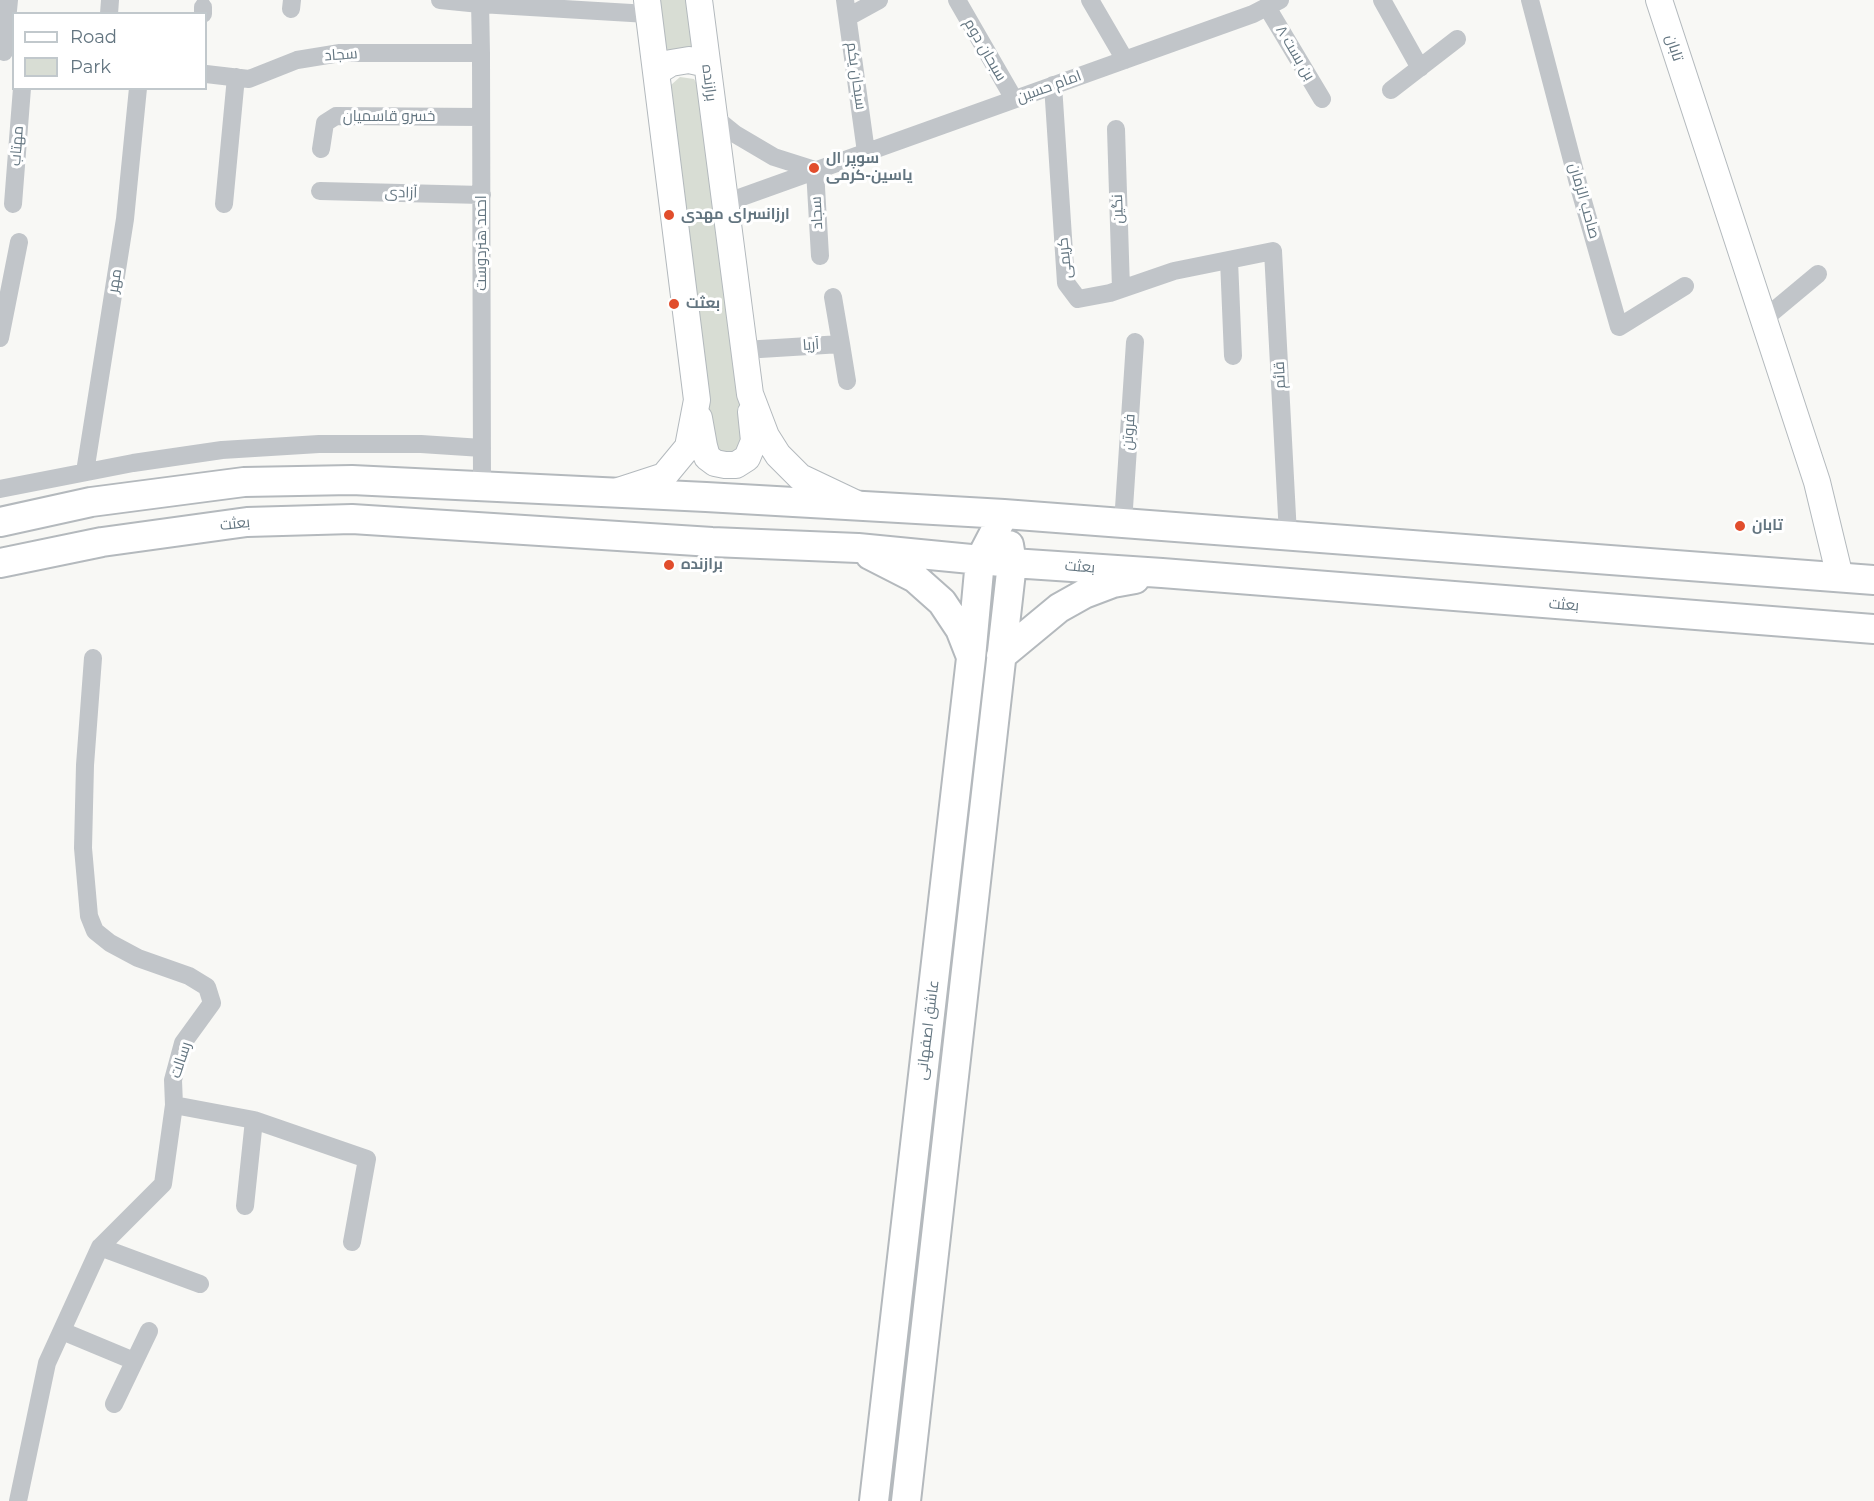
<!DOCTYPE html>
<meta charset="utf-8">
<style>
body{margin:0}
#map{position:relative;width:1874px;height:1501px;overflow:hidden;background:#f8f8f5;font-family:Montserrat,sans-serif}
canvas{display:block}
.legend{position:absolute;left:12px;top:12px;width:195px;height:78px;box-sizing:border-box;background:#fff;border:2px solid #c1c8cc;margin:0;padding:8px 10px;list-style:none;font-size:18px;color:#637580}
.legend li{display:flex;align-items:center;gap:12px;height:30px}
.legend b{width:30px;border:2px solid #c1c8cc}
</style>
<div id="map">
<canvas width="1874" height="1501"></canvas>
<ul class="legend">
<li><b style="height:8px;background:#fff"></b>Road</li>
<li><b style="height:16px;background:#d8ddd4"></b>Park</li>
</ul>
</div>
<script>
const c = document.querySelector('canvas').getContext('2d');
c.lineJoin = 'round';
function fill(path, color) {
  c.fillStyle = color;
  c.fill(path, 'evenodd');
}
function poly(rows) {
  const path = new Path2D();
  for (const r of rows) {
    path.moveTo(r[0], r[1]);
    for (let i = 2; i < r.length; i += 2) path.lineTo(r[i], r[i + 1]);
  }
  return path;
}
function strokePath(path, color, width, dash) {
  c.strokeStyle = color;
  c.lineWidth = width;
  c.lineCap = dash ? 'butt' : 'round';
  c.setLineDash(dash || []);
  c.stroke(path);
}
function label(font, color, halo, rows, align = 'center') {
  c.font = font + ' Montserrat,Cairo,sans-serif';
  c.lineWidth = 6;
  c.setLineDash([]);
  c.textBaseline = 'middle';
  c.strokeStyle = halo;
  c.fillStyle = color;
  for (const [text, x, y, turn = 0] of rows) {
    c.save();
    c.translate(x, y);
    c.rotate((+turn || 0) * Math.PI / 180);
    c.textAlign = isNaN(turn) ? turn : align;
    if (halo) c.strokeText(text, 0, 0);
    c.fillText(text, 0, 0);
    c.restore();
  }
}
fill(poly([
 [656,0,690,0,693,49,662,58],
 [680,77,694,79,700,89,747,441,734,451,720,454,711,443,670,100,671,85]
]), '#d8ddd4');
const secondary = poly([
 [699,0,750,394,766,436,778,455,800,477,859,505],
 [1659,0,1817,482,1840,577],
 [656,72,671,63,689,60,707,64],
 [699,418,704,446,707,457,715,463,725,465,736,465,747,458,754,441,751,412],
 [618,491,664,476,688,447,697,400,647,0]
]);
const primary = poly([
 [0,522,91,502,244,482,352,480,706,497,1004,514,1874,580],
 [870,555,915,578,942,602,960,629,971,657],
 [0,563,102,542,247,522,352,519,712,542,858,548,1012,563,1162,573,1874,629],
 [1001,656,1059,608,1084,594,1113,583,1135,579],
 [874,1501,971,658,980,560,1004,514],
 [906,1501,1012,563,1009,545]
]);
strokePath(secondary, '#b3b9bd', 28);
strokePath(primary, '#b4b9bd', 32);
strokePath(poly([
 [440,0,480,4,648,14],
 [480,0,481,53,482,486],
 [845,0,866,152],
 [957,0,1014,99],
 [1090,0,1125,60],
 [1382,0,1420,68],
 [1530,0,1579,187,1619,327,1685,286],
 [1267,7,1322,99],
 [291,9,292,0],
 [109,14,110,0],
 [203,14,203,7],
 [848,17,879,0],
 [4,52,9,0],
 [206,74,249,79,297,60,340,53,481,53],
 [1053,85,1066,283,1078,299,1110,293,1174,271,1273,251,1288,535],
 [1391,90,1457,39],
 [714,117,735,134,774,157,815,170],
 [1116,129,1121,289],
 [321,149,325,123,336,116,481,117],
 [815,170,820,256],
 [320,191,482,195],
 [725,203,1253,14,1280,0],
 [13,204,22,88],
 [224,204,236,77],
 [1229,260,1233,356],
 [833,297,841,344],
 [1764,319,1818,274],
 [0,338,19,242],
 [744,350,841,344,847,381],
 [85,472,125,219,138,88],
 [0,489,133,463,222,450,319,444,421,444,482,448],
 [1123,523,1135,342],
 [174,1105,254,1120,245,1206],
 [254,1120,367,1159,352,1242],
 [100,1247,200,1284],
 [62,1331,134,1361],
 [114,1404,149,1331],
 [18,1501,47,1363,100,1247,163,1184,174,1105,173,1080,183,1043,212,1003,207,987,189,976,138,958,110,943,95,931,89,916,83,848,85,765,93,658]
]), '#c1c5c9', 18);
strokePath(secondary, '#fff', 26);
strokePath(primary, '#fff', 28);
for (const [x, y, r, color] of [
 [814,168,6,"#e14d2c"],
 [669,215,6,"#e14d2c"],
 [674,304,6,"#e14d2c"],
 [1740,526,6,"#e14d2c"],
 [669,565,6,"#e14d2c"]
]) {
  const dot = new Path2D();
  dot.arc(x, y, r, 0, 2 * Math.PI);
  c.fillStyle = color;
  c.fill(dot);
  strokePath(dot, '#fff', 2);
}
label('15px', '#637580', '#fff', [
 ["تابان",1674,48,72],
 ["سبحان دوم",985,50,60],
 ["بن بست ۸",1295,53,59],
 ["سجاد",341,55,-4],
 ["سبحان یکم",856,76,82],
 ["برازنده",709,83,83],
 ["امام حسین",1049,87,-20],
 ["خسرو قاسمیان",389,117],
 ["مهتاب",17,146,-86],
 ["آزادی",401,193,1],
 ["صاحب الزمان",1584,201,74],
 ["نگین",1118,209,-92],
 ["سجاد",817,213,-93],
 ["احمد هنردوست",482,243,-90],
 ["کریمی",1065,258,-96],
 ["مهر",115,281,-81],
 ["آریا",811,345,-4],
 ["قائم",1280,375,-93],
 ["فروتن",1129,432,-86],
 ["بعثت",235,524,-6],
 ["بعثت",1080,567,4],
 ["بعثت",1564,605,4],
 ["عاشق اصفهانی",928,1030,-83],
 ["رسالت",181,1060,-72]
]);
label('bold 15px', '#637580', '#fff', [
 ["سوپر ال",826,159],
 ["یاسین-کرمی",826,176],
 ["ارزانسرای مهدی",681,215],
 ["بعثت",686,304],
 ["تابان",1752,526],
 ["برازنده",681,565]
], 'left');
</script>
